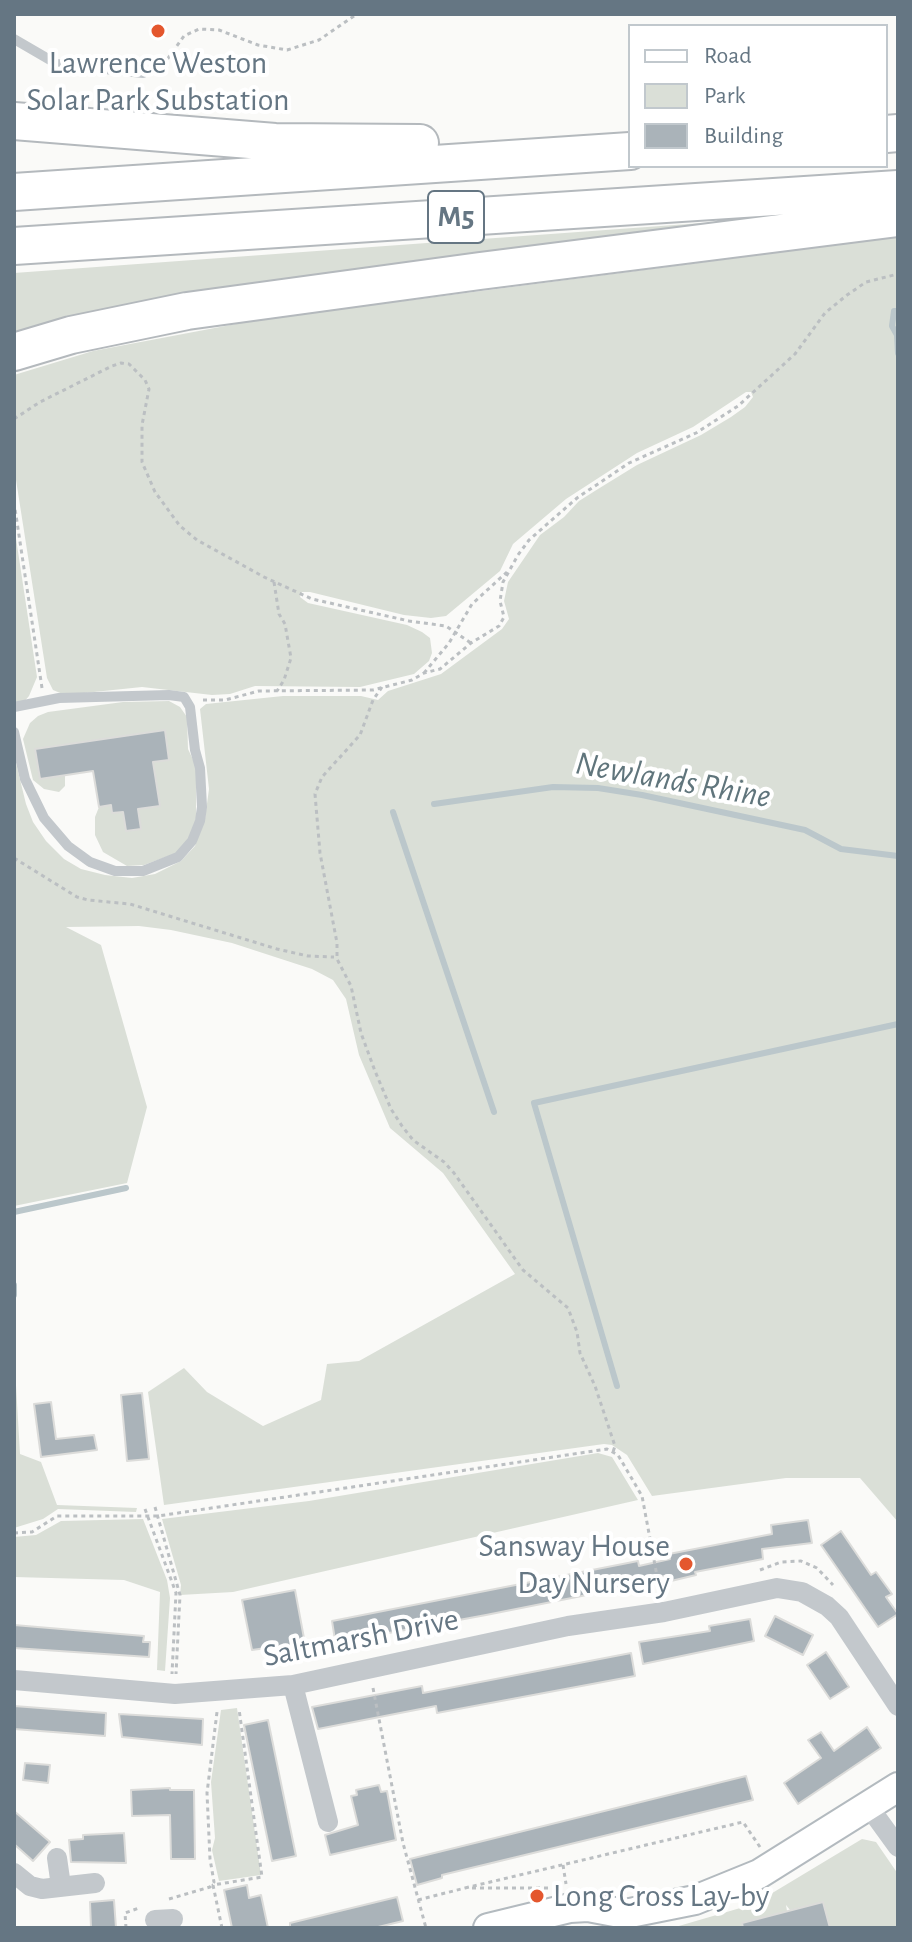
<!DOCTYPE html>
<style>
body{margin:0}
#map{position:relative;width:912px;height:1942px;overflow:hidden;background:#fafaf8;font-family:"Alegreya Sans",sans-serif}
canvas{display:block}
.frame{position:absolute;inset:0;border:16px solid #657683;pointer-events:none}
.legend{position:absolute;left:628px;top:24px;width:260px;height:144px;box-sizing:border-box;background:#fff;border:2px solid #c1c8cd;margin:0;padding:10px 14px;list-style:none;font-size:24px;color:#657683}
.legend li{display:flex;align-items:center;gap:16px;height:40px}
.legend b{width:40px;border:2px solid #c1c8cd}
</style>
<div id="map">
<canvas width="912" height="1942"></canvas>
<div class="frame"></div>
<ul class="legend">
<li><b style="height:10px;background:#fff"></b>Road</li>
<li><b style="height:22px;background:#dadfd7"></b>Park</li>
<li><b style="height:22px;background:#aab3b9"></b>Building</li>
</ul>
</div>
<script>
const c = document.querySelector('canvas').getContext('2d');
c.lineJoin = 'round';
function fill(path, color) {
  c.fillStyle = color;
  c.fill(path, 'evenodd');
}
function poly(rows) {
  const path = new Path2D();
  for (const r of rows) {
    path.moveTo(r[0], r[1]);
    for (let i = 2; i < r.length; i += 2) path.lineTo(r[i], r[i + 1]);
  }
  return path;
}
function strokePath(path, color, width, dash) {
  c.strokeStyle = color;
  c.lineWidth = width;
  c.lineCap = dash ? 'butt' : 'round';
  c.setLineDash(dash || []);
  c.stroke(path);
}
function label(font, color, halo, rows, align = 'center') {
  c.font = font + ' "Alegreya Sans",sans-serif';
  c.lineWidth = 8;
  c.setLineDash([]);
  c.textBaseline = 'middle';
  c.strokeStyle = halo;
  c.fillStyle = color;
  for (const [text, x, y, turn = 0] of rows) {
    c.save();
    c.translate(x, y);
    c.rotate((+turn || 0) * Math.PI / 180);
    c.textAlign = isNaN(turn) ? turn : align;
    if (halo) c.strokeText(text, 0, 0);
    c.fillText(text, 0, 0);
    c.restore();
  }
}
fill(poly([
 [702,223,703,226,199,292,90,312,14,333,14,273],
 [898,237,898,1522,860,1478,786,1478,652,1496,627,1455,612,1445,604,1444,164,1505,148,1392,184,1368,207,1392,263,1426,321,1400,327,1364,359,1361,515,1274,443,1173,390,1128,359,1055,346,999,333,980,312,969,232,943,171,930,139,926,66,927,101,945,147,1107,127,1183,14,1206,14,755,26,804,33,822,46,841,64,859,81,869,105,875,132,878,155,874,181,861,195,846,205,818,209,789,200,709,206,704,283,696,361,696,378,700,388,691,441,674,502,629,509,619,504,601,508,582,540,535,564,517,579,501,598,489,637,465,701,435,731,417,745,407,753,397,751,392,746,392,693,427,637,453,566,499,513,544,500,571,446,616,431,618,404,615,310,592,302,592,300,597,308,603,407,625,422,632,430,638,432,653,429,661,414,674,360,687,255,686,230,694,212,695,142,687,65,695,53,690,47,678,14,467,14,375,93,351,257,320],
 [14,525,37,677,29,696,23,703,14,705],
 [169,701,180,707,187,717,188,749,196,766,196,818,193,832,179,852,144,865,127,866,103,852,95,835,95,817,99,807,111,805,113,813,123,812,127,831,141,828,138,809,160,806,153,762,169,759,165,730,36,749,40,779,65,775,65,786,59,792,44,789,33,780,23,739,30,723,38,716,48,712,123,702],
 [14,1351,20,1454,41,1462,57,1505,137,1508,136,1512,58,1509,43,1519,14,1528],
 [598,1453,612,1457,638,1500,233,1592,180,1595,181,1585,162,1519,309,1501],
 [143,1519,167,1580,170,1598,165,1671,157,1670,160,1592,124,1580,14,1577,14,1537,36,1535,61,1521],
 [237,1708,261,1875,219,1881,212,1850,215,1838,211,1782,221,1710],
 [862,1839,876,1842,898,1874,898,1928,830,1928,822,1902,790,1910,786,1905,787,1911,764,1917,765,1928,672,1928,754,1904]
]), '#dadfd7');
strokePath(poly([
 [898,311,894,311,892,326,897,335,898,353],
 [434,804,553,787,598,788,642,795,805,830,841,849,898,856],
 [393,812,494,1112],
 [14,1212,126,1188],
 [14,1285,14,1295],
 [617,1386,534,1103,898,1024]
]), '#bbc7cb', 6);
const building = poly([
 [165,730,169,760,153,762,160,806,138,809,141,829,126,831,123,812,112,813,111,805,99,807,93,771,40,779,35,749,165,730],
 [142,1393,149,1459,127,1461,121,1395,142,1393],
 [51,1402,56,1439,94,1435,97,1450,41,1457,34,1404,51,1402],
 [808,1520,812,1543,762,1549,763,1559,695,1572,696,1575,671,1581,669,1575,642,1581,642,1584,486,1615,340,1642,339,1639,335,1640,332,1621,638,1561,639,1566,670,1559,669,1554,772,1534,771,1525,808,1520],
 [841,1531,871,1575,876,1572,892,1594,886,1597,898,1614,878,1627,821,1545,841,1531],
 [295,1590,306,1649,268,1657,266,1648,252,1650,242,1600,295,1590],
 [775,1616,813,1635,803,1655,765,1636,775,1616],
 [750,1619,754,1641,643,1664,639,1642,710,1631,709,1626,750,1619],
 [14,1625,144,1636,143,1642,150,1642,149,1657,14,1648,14,1625],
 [826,1652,849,1687,830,1699,807,1665,826,1652],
 [631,1653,635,1676,437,1713,436,1706,318,1729,312,1707,422,1686,423,1693,631,1653],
 [14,1706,106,1713,105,1736,14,1729,14,1706],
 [119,1714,203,1719,202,1745,122,1737,119,1714],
 [268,1720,296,1856,272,1861,244,1725,268,1720],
 [867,1727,881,1748,798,1804,784,1783,821,1758,808,1740,821,1732,834,1751,867,1727],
 [25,1763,50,1765,48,1783,23,1780,25,1763],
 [746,1776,753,1800,442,1875,442,1878,417,1885,410,1859,746,1776],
 [379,1785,381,1792,387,1791,396,1840,330,1855,325,1835,358,1825,351,1796,357,1795,356,1790,379,1785],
 [170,1788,170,1790,194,1790,195,1859,171,1859,170,1815,132,1816,131,1790,170,1788],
 [14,1811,50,1842,33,1861,14,1844,14,1811],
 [124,1833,126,1863,71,1862,69,1840,83,1839,83,1835,124,1833],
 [247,1885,249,1898,261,1895,268,1928,232,1928,224,1890,247,1885],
 [397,1897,403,1921,374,1928,290,1928,290,1923,397,1897],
 [114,1900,116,1928,91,1928,90,1902,114,1900],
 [823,1902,830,1928,743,1928,742,1923,823,1902]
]);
fill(building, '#aab3b9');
strokePath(building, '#dcdcda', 2);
const secondary = poly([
 [488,1928,570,1908,588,1907,625,1914,695,1900,759,1874,898,1787]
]);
const highway = poly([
 [14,121,275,142,420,143],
 [886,134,898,133],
 [14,192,630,151],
 [14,246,898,189],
 [14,352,71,335,187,311,480,271,898,218]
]);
strokePath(secondary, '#b3babf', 32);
strokePath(highway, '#b4b9bd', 40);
strokePath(poly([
 [155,68,164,64,184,36,199,29,219,30,258,45,287,50,319,40,357,14],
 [14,419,40,402,112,366,121,363,129,364,145,380,149,389,142,425,142,462,155,492,180,526,197,540,264,577,312,599,409,621,446,626,471,643],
 [14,502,42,688],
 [274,582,279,614,285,624,291,658,284,680,277,691],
 [424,673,449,643,472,604,507,572],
 [382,687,373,700,360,735,322,777,315,794,320,853,337,943,337,959,351,986,361,1033,375,1071,391,1109,402,1126,413,1140,444,1162,454,1173,523,1270,568,1308,577,1332,580,1353,595,1386,615,1446,613,1452],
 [203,700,225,700,259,691,373,690,412,680,424,673,440,669,471,643,499,626,504,617,500,601,503,582,518,555,529,540,577,498,629,463,696,433,738,406,795,354,825,313,847,295,866,282,898,274],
 [14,858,77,897,88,900,130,904,277,949,308,956,334,957],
 [155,1507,180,1595,176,1674],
 [145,1509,176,1593,172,1674],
 [14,1533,32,1532,57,1516,158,1516,607,1449,618,1455,642,1496,660,1592],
 [760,1570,781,1562,801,1561,817,1568,833,1585],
 [373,1688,403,1843,426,1928],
 [563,1865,566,1884],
 [465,1888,743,1822,760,1847],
 [472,1888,549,1888],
 [169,1899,210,1887,214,1882,210,1859,207,1793,217,1712],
 [418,1900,465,1888],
 [126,1928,125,1913,139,1908],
 [222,1928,213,1885,262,1877,239,1709]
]), '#bbbfc2', 3, [4, 4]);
strokePath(poly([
 [14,39,57,64,143,73],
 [14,707,59,698,169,695,184,697,190,707,195,750,200,768,202,807,200,821,192,841,178,857,143,871,115,871,90,862,68,846,44,818,25,779,14,732]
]), '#c3c8cc', 10);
strokePath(poly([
 [14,1680,175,1694,293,1685,568,1626,664,1612,777,1588,802,1592,827,1606,839,1617,898,1706],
 [293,1685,328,1822],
 [869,1807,898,1847],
 [57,1858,61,1886],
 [14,1873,30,1886,42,1889,95,1883],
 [155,1920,173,1919]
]), '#c3c8cc', 20);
strokePath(secondary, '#fff', 28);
strokePath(highway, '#fff', 36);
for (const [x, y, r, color] of [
 [158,31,8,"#e4572e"],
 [686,1564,8,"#e4572e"],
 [537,1896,8,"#e4572e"]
]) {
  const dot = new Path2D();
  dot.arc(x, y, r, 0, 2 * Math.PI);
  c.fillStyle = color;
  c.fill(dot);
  strokePath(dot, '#fff', 3);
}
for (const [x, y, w] of [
 [456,217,56]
]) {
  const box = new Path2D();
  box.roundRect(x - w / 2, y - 26, w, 52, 6);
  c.fillStyle = '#fff';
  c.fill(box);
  strokePath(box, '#657683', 2);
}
label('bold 30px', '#657683', null, [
 ["M5",456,217]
]);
label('32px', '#657683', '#fff', [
 ["Lawrence Weston",158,63],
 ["Solar Park Substation",158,100],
 ["Sansway House",670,1546,"right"],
 ["Day Nursery",670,1583,"right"],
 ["Long Cross Lay-by",553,1896,"left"]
]);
label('32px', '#657683', '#fff', [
 ["Saltmarsh Drive",361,1638,-11]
]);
label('italic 34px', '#60757c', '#fff', [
 ["Newlands Rhine",673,780,10]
]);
</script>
